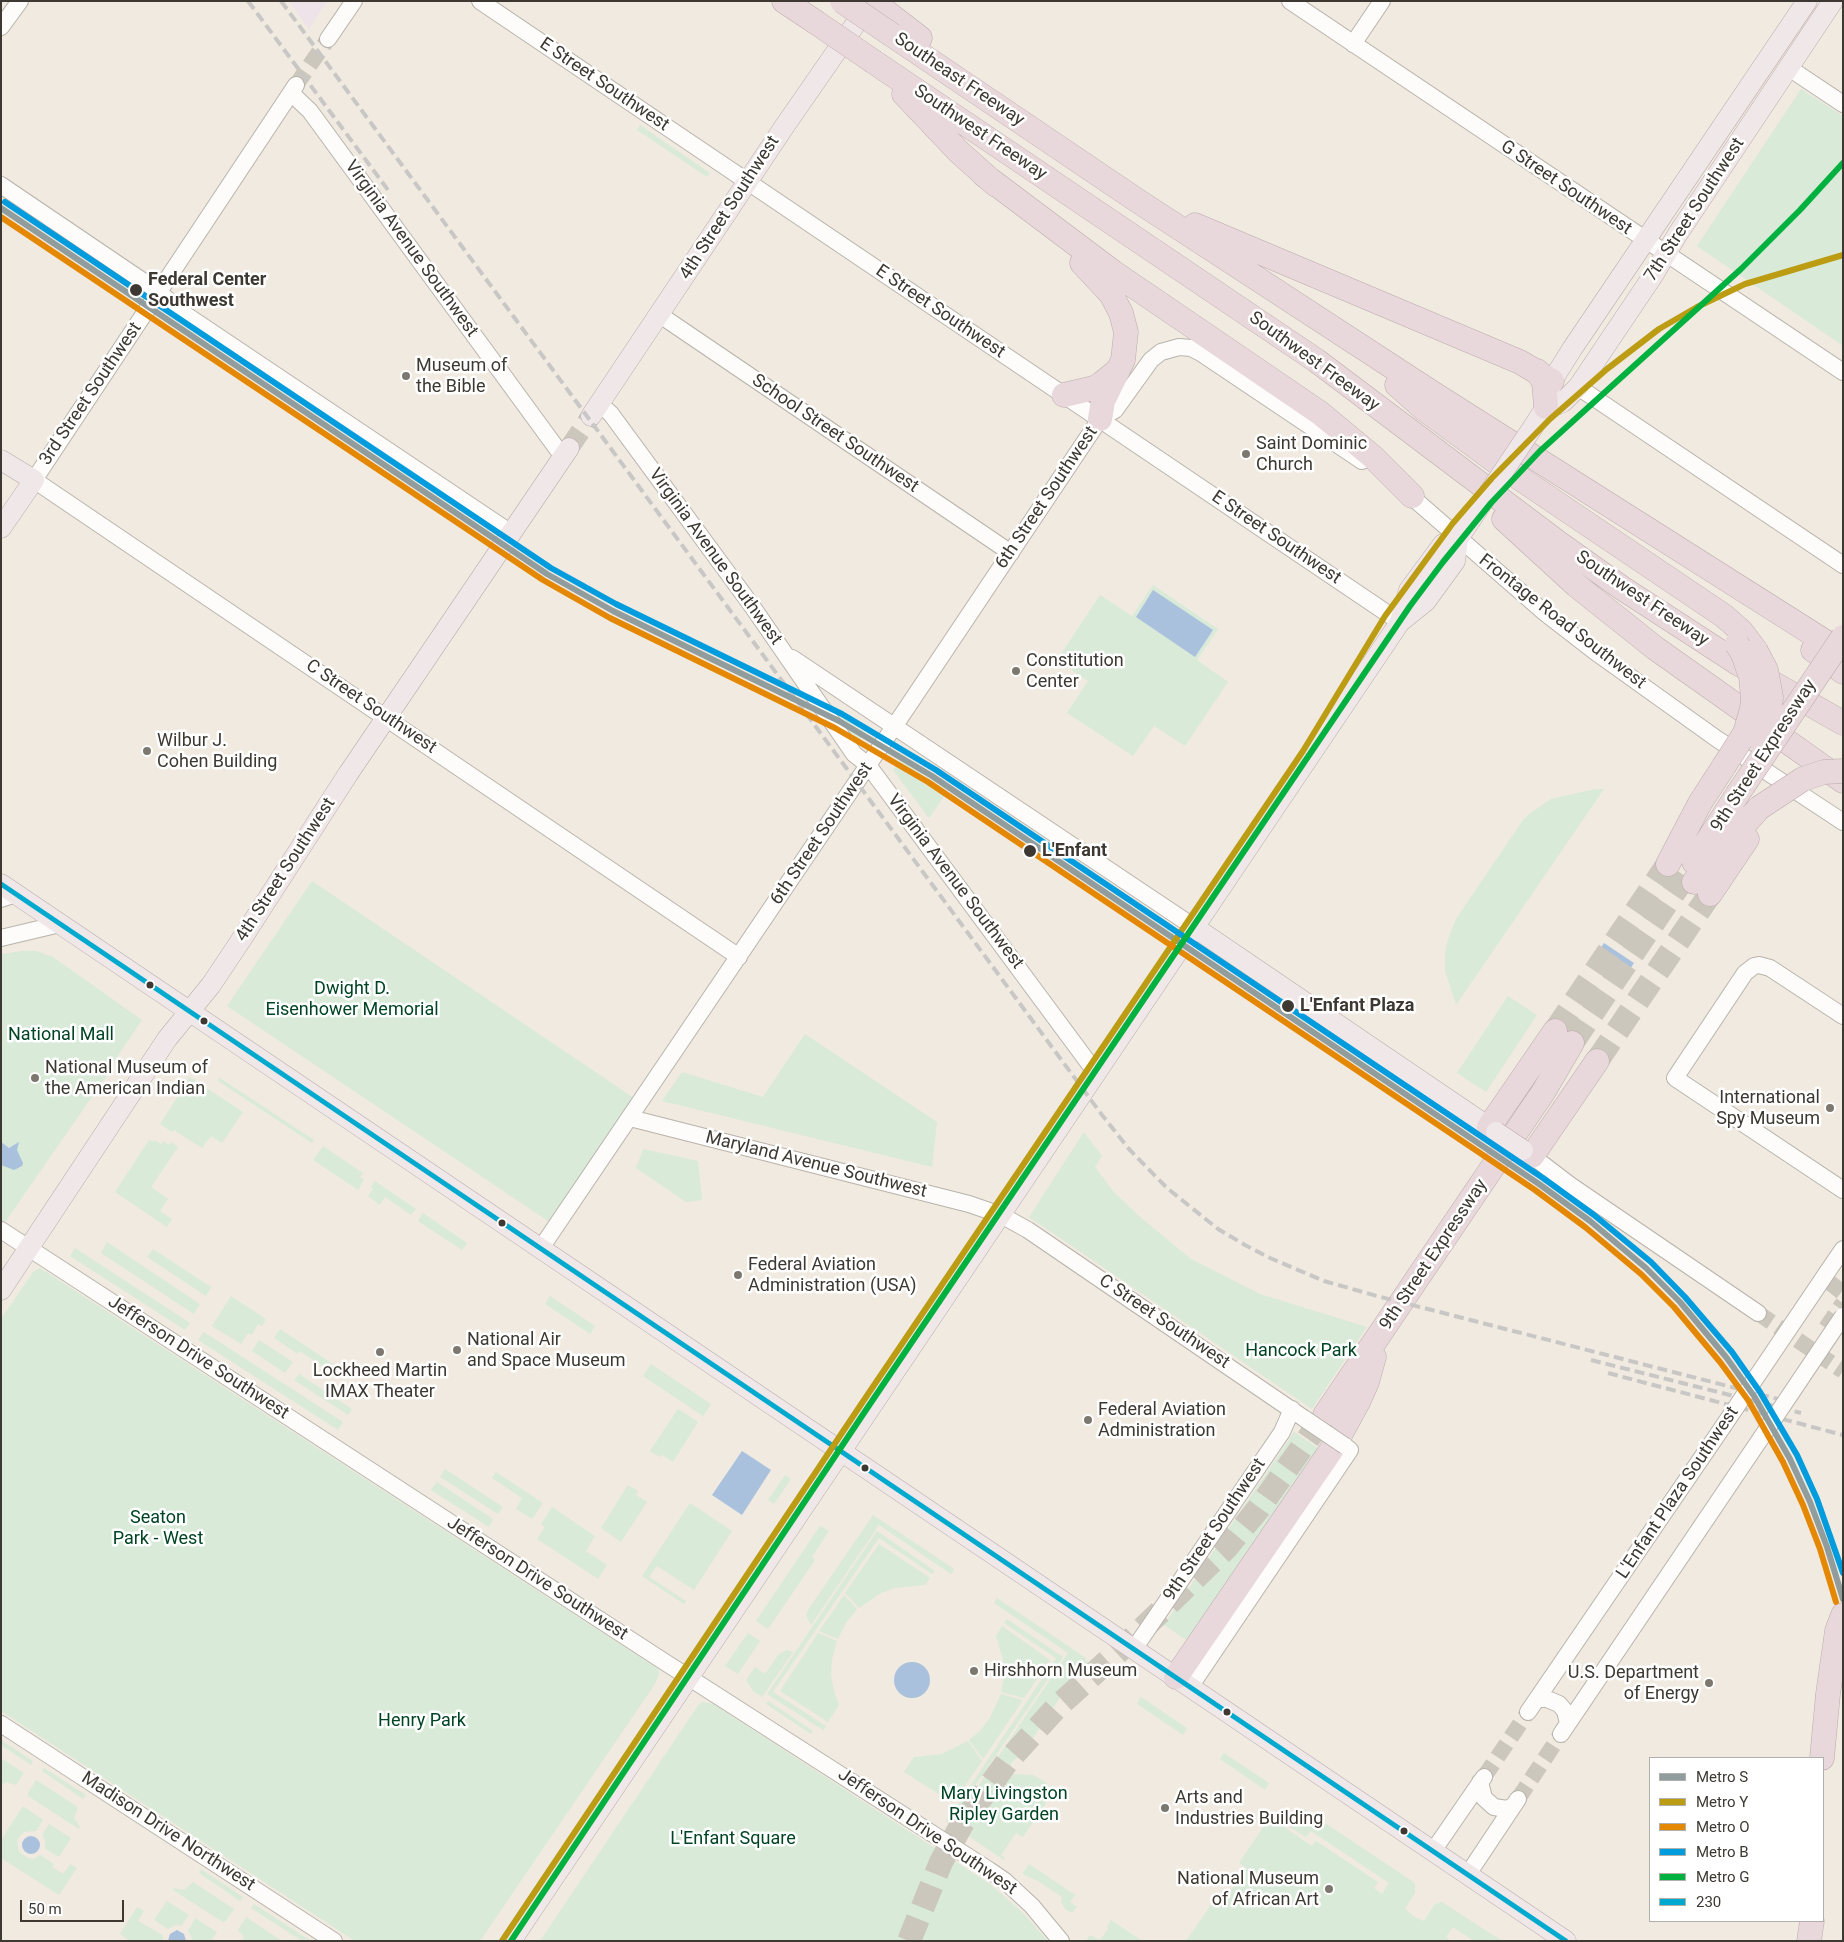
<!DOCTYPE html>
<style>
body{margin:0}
#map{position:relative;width:1844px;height:1942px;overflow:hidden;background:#f0eae0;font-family:Roboto,sans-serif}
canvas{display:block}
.frame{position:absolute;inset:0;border:2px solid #3d3932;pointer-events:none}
.legend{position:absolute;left:1649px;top:1757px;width:175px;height:165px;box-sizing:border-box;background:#fff;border:1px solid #b1b0ad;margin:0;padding:6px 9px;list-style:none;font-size:15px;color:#3d3932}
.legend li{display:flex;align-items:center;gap:10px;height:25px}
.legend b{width:25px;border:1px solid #b1b0ad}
.scale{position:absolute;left:20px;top:1900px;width:104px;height:22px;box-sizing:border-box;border:2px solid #3d3932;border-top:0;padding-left:6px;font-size:15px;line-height:18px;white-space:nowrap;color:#3d3932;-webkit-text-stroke:4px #fff;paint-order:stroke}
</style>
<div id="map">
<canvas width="1844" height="1942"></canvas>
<div class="frame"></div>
<ul class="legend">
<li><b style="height:6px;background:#919d9d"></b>Metro S</li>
<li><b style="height:6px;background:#bb9c12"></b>Metro Y</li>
<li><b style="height:6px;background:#e48702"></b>Metro O</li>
<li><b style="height:6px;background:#009cde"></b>Metro B</li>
<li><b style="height:6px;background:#00b140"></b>Metro G</li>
<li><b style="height:6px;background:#00a9ce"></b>230</li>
</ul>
<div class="scale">50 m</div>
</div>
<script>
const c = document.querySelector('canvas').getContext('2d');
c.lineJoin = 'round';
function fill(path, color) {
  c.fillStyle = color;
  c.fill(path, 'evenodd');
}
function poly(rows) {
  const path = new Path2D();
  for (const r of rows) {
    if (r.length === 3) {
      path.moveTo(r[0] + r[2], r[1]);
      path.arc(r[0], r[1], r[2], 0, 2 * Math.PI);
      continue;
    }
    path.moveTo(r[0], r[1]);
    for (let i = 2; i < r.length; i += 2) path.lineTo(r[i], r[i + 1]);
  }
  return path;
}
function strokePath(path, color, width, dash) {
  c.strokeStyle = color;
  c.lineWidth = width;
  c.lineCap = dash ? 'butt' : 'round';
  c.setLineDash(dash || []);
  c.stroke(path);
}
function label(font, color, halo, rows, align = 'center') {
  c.font = font + ' Roboto,sans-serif';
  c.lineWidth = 5;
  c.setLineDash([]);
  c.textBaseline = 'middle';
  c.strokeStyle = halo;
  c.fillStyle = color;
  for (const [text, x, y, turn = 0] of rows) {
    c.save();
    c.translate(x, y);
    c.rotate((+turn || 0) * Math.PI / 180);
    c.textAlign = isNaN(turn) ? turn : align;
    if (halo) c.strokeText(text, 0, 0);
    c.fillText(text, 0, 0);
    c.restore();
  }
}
fill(poly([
 [289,1,327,1,309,29]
]), '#ede3e9');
fill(poly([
 [1801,89,1843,116,1843,346,1697,246],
 [640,125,710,173,707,177,637,130],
 [1153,585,1218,629,1197,660,1228,682,1185,746,1154,726,1133,756,1067,713,1088,681,1057,660,1100,595,1132,616],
 [834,711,865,733,858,743],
 [900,760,948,791,929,818,893,770],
 [1595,789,1604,789,1456,1005,1445,971,1445,954,1448,939,1456,919,1523,820,1532,812,1551,799],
 [312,881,634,1098,551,1223,227,1006],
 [22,951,36,951,53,957,142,1020,106,1073,107,1075,1,1228,1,954],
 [1508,996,1537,1015,1486,1092,1457,1073],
 [805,1034,937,1122,932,1167,662,1101,682,1072,763,1097],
 [190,1077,243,1112,222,1143,211,1136,202,1148,174,1130,172,1132,160,1124],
 [220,1078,314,1140,312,1143,218,1081],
 [1084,1132,1102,1156,1095,1167,1113,1191,1139,1216,1191,1259,1260,1294,1367,1327,1312,1409,1029,1217],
 [149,1140,153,1142,154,1140,161,1144,163,1141,169,1145,171,1142,178,1147,151,1187,168,1199,160,1211,172,1219,167,1227,115,1192],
 [323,1146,363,1173,360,1177,364,1180,358,1190,313,1160],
 [643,1149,698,1161,702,1200,686,1202,636,1168],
 [375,1181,416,1209,411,1215,385,1197,380,1205,368,1196,373,1189,371,1187],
 [423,1213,467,1243,462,1250,418,1221],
 [107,1242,200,1304,194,1314,101,1253],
 [75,1248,190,1323,185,1330,70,1256],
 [153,1249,211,1287,206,1296,147,1257],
 [40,1268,658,1669,659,1674,655,1684,480,1941,355,1941,1,1711,1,1319,33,1272],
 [231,1296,266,1319,262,1326,258,1324,252,1335,248,1333,241,1344,212,1326],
 [550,1296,595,1326,590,1334,545,1304],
 [280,1329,333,1364,329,1370,299,1351,298,1354,274,1338],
 [204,1332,343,1422,338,1430,198,1340],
 [259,1340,293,1362,285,1373,252,1351],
 [651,1364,711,1404,703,1416,643,1376],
 [299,1374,352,1409,348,1415,294,1380],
 [678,1409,698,1422,673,1462,662,1455,660,1457,650,1451],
 [1294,1432,1321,1450,1191,1643,1164,1625],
 [445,1469,503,1507,498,1514,440,1477],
 [496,1472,543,1503,532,1519,516,1509,522,1498,492,1478],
 [785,1475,791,1479,774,1504,768,1500],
 [437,1482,493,1519,489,1527,431,1490],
 [628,1485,638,1491,636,1495,647,1502,621,1542,601,1528],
 [690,1503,732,1531,694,1590,657,1566,649,1577,686,1601,684,1604,642,1576],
 [552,1507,595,1536,586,1551,607,1565,598,1579,537,1539,545,1527,541,1524],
 [873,1515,954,1569,951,1574,879,1525,811,1625,806,1616,808,1610],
 [820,1526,829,1531,812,1557,815,1560,768,1629,756,1621],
 [877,1531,935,1571,932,1574,879,1538,773,1692,826,1726,823,1730,767,1694],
 [879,1544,930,1578,925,1585,894,1588,881,1593,859,1608,845,1593],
 [844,1595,857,1609,846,1623,838,1639,819,1631],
 [997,1598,1086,1658,1085,1660,1096,1667,1092,1669,1083,1663,1029,1744,1021,1755,1011,1763,1011,1771,1013,1774,1033,1775,1044,1781,1049,1786,1048,1787,1054,1791,1023,1837,1016,1833,1001,1855,1005,1858,1004,1860,946,1821,947,1819,954,1822,1068,1653,994,1603],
 [1007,1619,1063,1657,957,1812,954,1810,1056,1658,1004,1623],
 [1002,1626,1050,1660,1024,1698,1001,1692,1004,1677,1003,1660,996,1636],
 [748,1633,760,1641,738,1674,725,1666],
 [818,1633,837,1641,832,1659,831,1676,835,1695,839,1705,828,1722,780,1691],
 [786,1650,793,1652,762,1697,753,1691,746,1680,755,1667,765,1674,778,1655],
 [1001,1694,1023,1700,983,1759,969,1740,980,1731,990,1718],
 [1141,1697,1187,1728,1183,1735,1137,1704],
 [768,1701,813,1731,811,1734,766,1704],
 [703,1702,713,1704,990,1884,1024,1914,1048,1941,540,1941,699,1704],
 [1,1740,33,1761,31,1765,1,1745],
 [968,1741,982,1761,953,1803,904,1772,914,1757,942,1754],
 [1224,1753,1269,1783,1265,1790,1220,1759],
 [1,1758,24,1773,16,1785,7,1782,1,1785],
 [44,1768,86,1795,83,1799,42,1771],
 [36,1780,78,1807,74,1818,80,1827,79,1829,28,1796,28,1793],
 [23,1806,43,1820,36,1831,24,1832,20,1836,17,1841,19,1852,28,1858,34,1859,40,1855,54,1864,52,1867,63,1874,70,1864,77,1868,59,1895,1,1858,1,1840],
 [1304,1809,1412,1881,1415,1884,1415,1893,1405,1909,1416,1918,1424,1921,1435,1904,1442,1902,1502,1941,1474,1941,1453,1927,1446,1937,1451,1941,1186,1941,1215,1899,1222,1903,1246,1868,1239,1863,1270,1817,1277,1821,1279,1819,1286,1823,1284,1827,1312,1846,1316,1841,1378,1882,1374,1888,1382,1894,1389,1883,1311,1831,1306,1837,1290,1827],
 [49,1824,71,1838,59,1857,45,1849,45,1840,42,1835],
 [1029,1864,1075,1895,1070,1902,1077,1907,1072,1913,1065,1909,1061,1902,1062,1897,1038,1881,1024,1875,1023,1873],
 [201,1869,243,1897,240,1901,199,1873],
 [193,1882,234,1909,225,1922,223,1922,173,1890,174,1888,184,1890],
 [167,1901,189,1915,181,1926,176,1925,168,1929,154,1920],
 [254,1904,311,1941,302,1941,251,1908],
 [137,1907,144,1911,138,1921,163,1935,163,1941,130,1941,120,1934],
 [246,1917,282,1941,244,1941,243,1936,238,1930],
 [195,1918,217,1932,211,1941,192,1941,191,1935,188,1931],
 [1111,1920,1142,1941,1086,1941,1090,1935,1100,1940,1108,1929,1107,1927]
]), '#d9ead8');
fill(poly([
 [1153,590,1213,630,1195,657,1136,617],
 [1604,943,1634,963,1624,978,1595,957],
 [1,1142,9,1148,19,1142,17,1150,23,1163,22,1166,14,1170,1,1165],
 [742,1451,771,1470,742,1515,712,1495],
 [912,1680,18],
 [31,1845,9],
 [177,1930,184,1934,186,1941,168,1941,170,1934]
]), '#a9c1dc');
strokePath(poly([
 [296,85,328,39],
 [1829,1282,1843,1293],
 [1758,1313,1843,1371],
 [1826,1328,1843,1303],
 [1484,1777,1528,1712],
 [1518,1799,1561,1734]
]), '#ccc7bd', 16, [16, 8]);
strokePath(poly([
 [569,448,591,416]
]), '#ccc7bd', 20, [20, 10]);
strokePath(poly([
 [1555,1031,1668,864],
 [1572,1043,1685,876],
 [1597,1061,1710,894],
 [909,1941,941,1862,962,1824,1007,1762,1056,1708,1131,1640,1226,1548,1259,1508,1325,1415]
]), '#ccc7bd', 24, [24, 12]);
const minor = poly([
 [480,1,1400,622],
 [1290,1,1843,372],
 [1,27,20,1],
 [328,39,354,1],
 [1353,44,1382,1],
 [1789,68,1843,104],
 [296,85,34,480,739,957],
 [291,93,310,111,563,457],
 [1,185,159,292,180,311,511,533],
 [660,315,1011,553],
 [1578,387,1843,565],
 [600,404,611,414,752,606,854,754,868,765,1096,1073],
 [1405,491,1545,613,1594,651,1717,739,1843,822],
 [792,658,1194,927],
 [1,899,16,894],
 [1,938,60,924],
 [1843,1016,1770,968,1759,965,1754,966,1745,973,1675,1078,1843,1190],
 [630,1118,969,1204,1001,1215,1028,1230,1305,1419],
 [1532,1156,1570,1185,1758,1313],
 [1,1230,660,1659,989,1870,1005,1881,1032,1906,1061,1941],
 [541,1248,906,709,1100,419,1115,410,1151,360,1161,352,1179,347,1191,348,1201,353,1362,461],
 [1828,1271,1843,1249],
 [1134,1649,1282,1432,1292,1409],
 [1190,1687,1350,1450,1345,1446],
 [1537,1699,1547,1699,1559,1704,1565,1711,1568,1723],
 [1528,1712,1722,1428],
 [1,1724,334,1941],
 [1561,1734,1761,1438],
 [1480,1782,1484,1798,1494,1807,1507,1809,1513,1806],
 [1433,1851,1484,1777],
 [1468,1874,1518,1799]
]);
const major = poly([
 [1546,407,1554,406,1563,402,1578,387,1654,274,1677,235,1833,1],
 [591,416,784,127,870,3],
 [1533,427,1546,407,1552,381,1572,349,1807,1],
 [1,460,34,480,1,528],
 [1400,622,1409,590,1443,544,1458,539],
 [1,884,1566,1941],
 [1194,927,1496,1132],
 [1,1290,167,1039,211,985,243,937,348,774,569,448],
 [511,1941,1400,622,1426,601,1455,561,1458,539,1470,521]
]);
const highway = poly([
 [784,1,814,21],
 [872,1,920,38],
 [892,35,1138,201,1434,394,1843,653],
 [874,62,1317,361,1560,544,1622,588,1739,664,1843,723],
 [904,94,959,152,996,185],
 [984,175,1113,272,1320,413,1373,457,1412,496],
 [1195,225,1520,362,1552,381],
 [1082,263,1111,294,1121,313,1126,332,1123,360,1103,401,1100,419],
 [1537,371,1544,382,1546,407],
 [1397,385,1424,409,1506,469,1724,616,1741,631,1756,651],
 [1064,395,1094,388,1101,384,1117,371],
 [1504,519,1576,585,1655,648,1843,781],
 [1813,650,1843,672],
 [1694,862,1737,795],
 [1668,864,1700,803,1724,766],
 [1694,882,1759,808],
 [1710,894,1747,839],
 [1489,1127,1555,1031],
 [1532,1156,1597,1061],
 [1325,1415,1544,1091,1572,1043],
 [1176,1677,1334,1446,1358,1402,1367,1382,1374,1357],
 [1822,1758,1828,1694,1837,1631,1843,1615],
 [1809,1941,1812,1921]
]);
strokePath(minor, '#b8b3ab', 18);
strokePath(major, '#bcabab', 21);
strokePath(highway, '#bcabab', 25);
strokePath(minor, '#fdfcfa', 16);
strokePath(major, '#f0e7e8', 20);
strokePath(highway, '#e8d8dc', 24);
strokePath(poly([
 [248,1,391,194],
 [281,1,1102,1115,1129,1149,1167,1188,1218,1229,1245,1245,1270,1258,1324,1281,1377,1296,1786,1401],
 [1591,1360,1801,1413],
 [1608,1373,1843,1435]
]), '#c9c7c5', 4, [10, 5]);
const minorBridge = poly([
 [1305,1419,1345,1446],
 [1722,1428,1828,1271],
 [1761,1438,1843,1316]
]);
const majorBridge = poly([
 [1470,521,1533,427],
 [1496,1132,1523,1150]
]);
const highwayBridge = poly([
 [842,1,892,35],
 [814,21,874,62],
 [1756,651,1766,670,1771,697,1769,721,1763,747],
 [1724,766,1745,733,1752,709,1753,698,1751,677,1743,654,1737,644],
 [1737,795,1843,637],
 [1759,808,1803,779,1824,772,1843,771]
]);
strokePath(minorBridge, '#b8b3ab', 18, []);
strokePath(majorBridge, '#bcabab', 21, []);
strokePath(highwayBridge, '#bcabab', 25, []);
strokePath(minorBridge, '#fdfcfa', 16);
strokePath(majorBridge, '#f0e7e8', 20);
strokePath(highwayBridge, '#e8d8dc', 24);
strokePath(poly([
 [1,884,1566,1941]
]), '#00a9ce', 5);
strokePath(poly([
 [1,208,547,574,613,611,839,721,932,776,1539,1184,1590,1221,1646,1268,1680,1302,1726,1357,1754,1396,1790,1459,1810,1502,1827,1547,1843,1599]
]), '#919d9d', 6);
strokePath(poly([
 [502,1941,864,1400,1303,751,1385,616,1453,523,1492,478,1550,419,1607,369,1659,329,1697,307,1745,284,1843,255]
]), '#bb9c12', 6);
strokePath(poly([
 [1,217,543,580,610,618,835,728,928,782,1535,1190,1585,1227,1641,1274,1674,1307,1720,1362,1748,1400,1783,1462,1803,1505,1820,1549,1836,1602]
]), '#e48702', 6);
strokePath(poly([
 [5,202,551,568,616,604,842,714,936,770,1543,1178,1594,1215,1651,1262,1685,1297,1732,1352,1760,1392,1797,1455,1817,1499,1843,1573]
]), '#009cde', 6);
strokePath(poly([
 [511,1941,870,1404,1410,606,1443,562,1491,503,1540,451,1741,269,1800,210,1843,163]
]), '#00b140', 6);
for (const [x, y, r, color] of [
 [136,290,7,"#3d3932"],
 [406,376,5,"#7c776f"],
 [1246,454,5,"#7c776f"],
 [1016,671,5,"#7c776f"],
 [147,751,5,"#7c776f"],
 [1030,851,7,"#3d3932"],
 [150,985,4.5,"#3d3932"],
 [1288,1006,7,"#3d3932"],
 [204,1021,4.5,"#3d3932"],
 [35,1078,5,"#7c776f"],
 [1830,1108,5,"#7c776f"],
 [502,1223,4.5,"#3d3932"],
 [738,1275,5,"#7c776f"],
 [457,1350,5,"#7c776f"],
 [380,1352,5,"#7c776f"],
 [1088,1420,5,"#7c776f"],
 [865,1468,4.5,"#3d3932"],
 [974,1671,5,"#7c776f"],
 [1709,1683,5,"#7c776f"],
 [1227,1712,4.5,"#3d3932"],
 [1165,1808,5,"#7c776f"],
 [1404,1831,4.5,"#3d3932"],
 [1329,1889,5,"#7c776f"]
]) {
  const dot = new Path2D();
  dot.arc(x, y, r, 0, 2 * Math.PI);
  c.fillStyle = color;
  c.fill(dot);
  strokePath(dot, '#fff', 2);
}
label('18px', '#3d3932', '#fff', [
 ["Southeast Freeway",959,80,34],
 ["E Street Southwest",604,85,34],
 ["Southwest Freeway",980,133,34],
 ["G Street Southwest",1566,188,34],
 ["4th Street Southwest",730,208,-57],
 ["7th Street Southwest",1695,210,-57],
 ["Virginia Avenue Southwest",411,249,54],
 ["E Street Southwest",940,312,34],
 ["Southwest Freeway",1314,362,36],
 ["3rd Street Southwest",91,394,-56],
 ["School Street Southwest",835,434,34],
 ["6th Street Southwest",1047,498,-56],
 ["E Street Southwest",1276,538,34],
 ["Virginia Avenue Southwest",715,557,54],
 ["Southwest Freeway",1642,599,34],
 ["Frontage Road Southwest",1562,622,38],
 ["C Street Southwest",371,707,34],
 ["9th Street Expressway",1764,756,-57],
 ["6th Street Southwest",822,834,-56],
 ["4th Street Southwest",286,870,-57],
 ["Virginia Avenue Southwest",955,882,53],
 ["Maryland Avenue Southwest",816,1165,14],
 ["9th Street Expressway",1434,1255,-56],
 ["C Street Southwest",1164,1322,34],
 ["Jefferson Drive Southwest",198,1358,33],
 ["L'Enfant Plaza Southwest",1678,1493,-56],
 ["9th Street Southwest",1215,1530,-56],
 ["Jefferson Drive Southwest",537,1579,33],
 ["Madison Drive Northwest",168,1832,33],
 ["Jefferson Drive Southwest",927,1832,34]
]);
label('bold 18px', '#3d3932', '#fff', [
 ["Federal Center",148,280],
 ["Southwest",148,301],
 ["L'Enfant",1042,851],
 ["L'Enfant Plaza",1300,1006]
], 'left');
label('18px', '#3d3932', '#fff', [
 ["Museum of",416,366],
 ["the Bible",416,387],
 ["Saint Dominic",1256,444],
 ["Church",1256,465],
 ["Constitution",1026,661],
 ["Center",1026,682],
 ["Wilbur J.",157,741],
 ["Cohen Building",157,762],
 ["National Museum of",45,1068],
 ["the American Indian",45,1089],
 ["International",1820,1098,"right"],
 ["Spy Museum",1820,1119,"right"],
 ["Federal Aviation",748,1265],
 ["Administration (USA)",748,1286],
 ["National Air",467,1340],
 ["and Space Museum",467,1361],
 ["Lockheed Martin",380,1371,"center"],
 ["IMAX Theater",380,1392,"center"],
 ["Federal Aviation",1098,1410],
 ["Administration",1098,1431],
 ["Hirshhorn Museum",984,1671],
 ["U.S. Department",1699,1673,"right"],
 ["of Energy",1699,1694,"right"],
 ["Arts and",1175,1798],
 ["Industries Building",1175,1819],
 ["National Museum",1319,1879,"right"],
 ["of African Art",1319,1900,"right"]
], 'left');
label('18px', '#004424', '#fff', [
 ["Dwight D.",352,989],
 ["Eisenhower Memorial",352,1010],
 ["National Mall",61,1035],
 ["Hancock Park",1301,1351],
 ["Seaton",158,1518],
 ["Park - West",158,1539],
 ["Henry Park",422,1721],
 ["Mary Livingston",1004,1794],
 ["Ripley Garden",1004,1815],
 ["L'Enfant Square",733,1839]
]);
</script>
